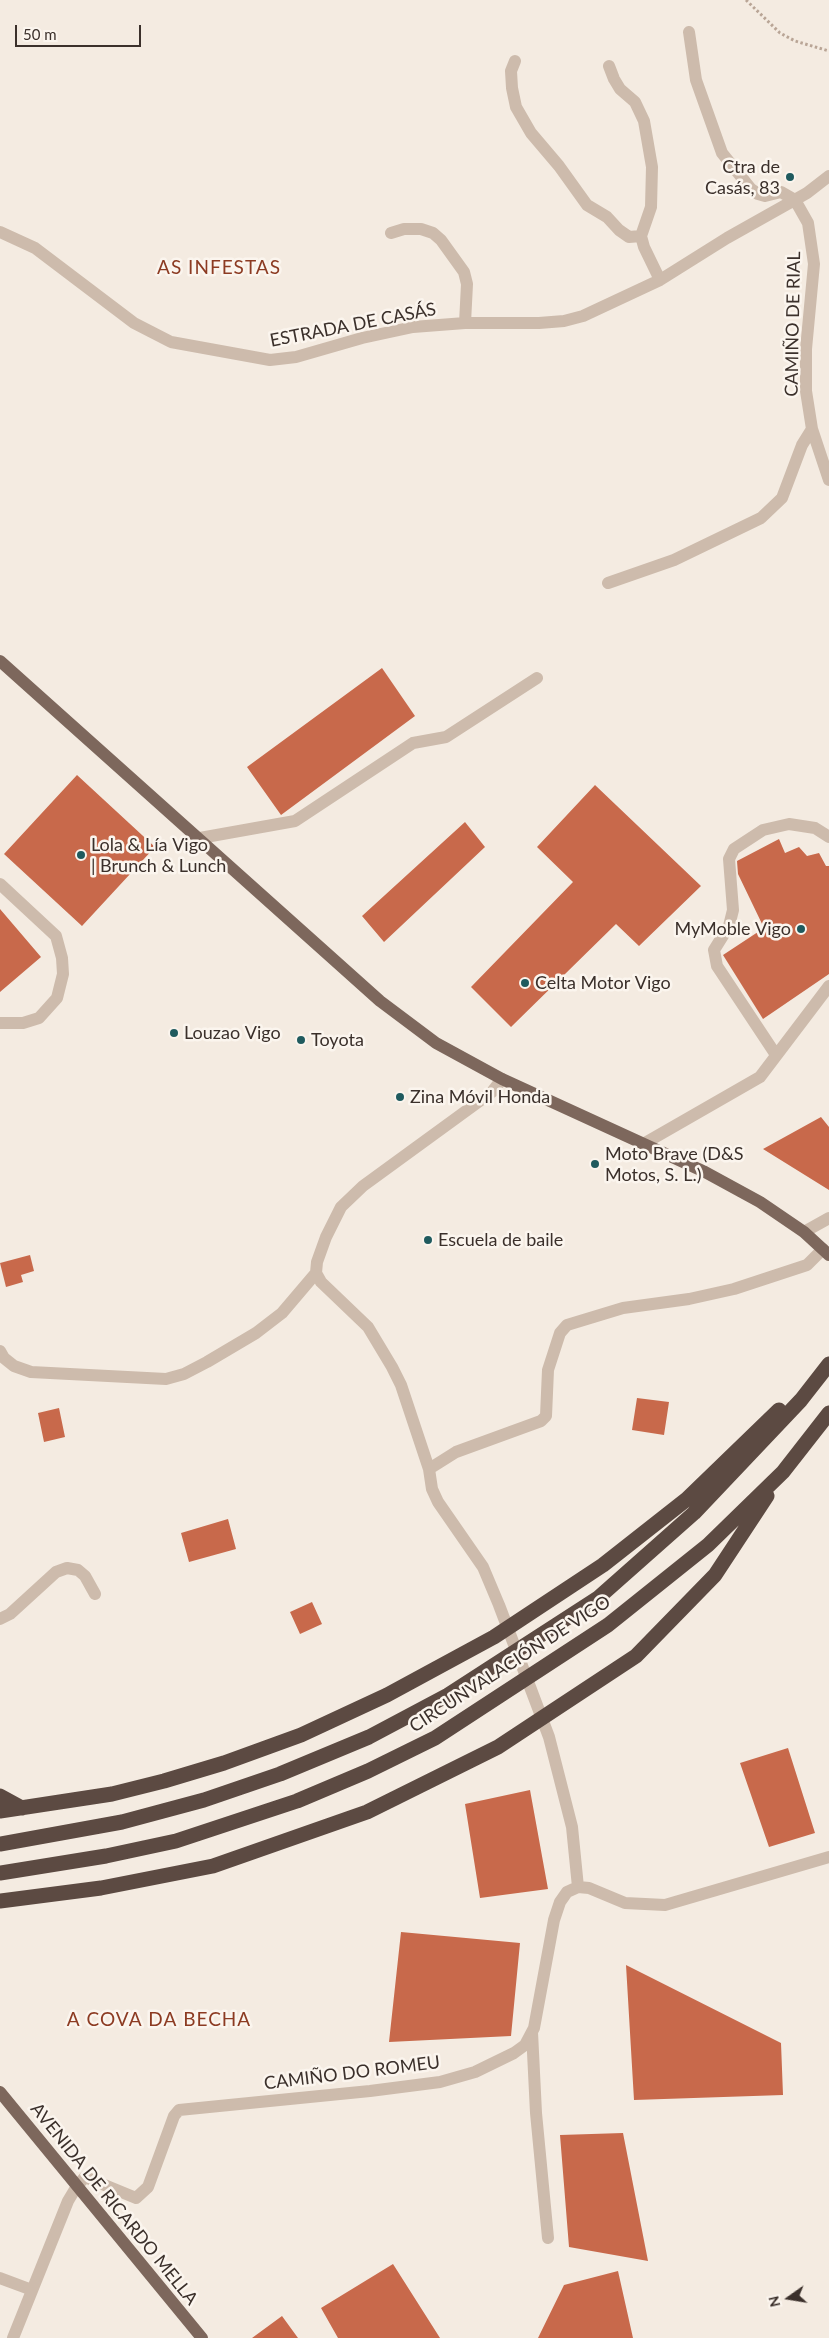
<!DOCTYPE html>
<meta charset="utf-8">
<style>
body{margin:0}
#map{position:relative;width:829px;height:2338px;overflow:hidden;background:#f4ebe1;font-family:Lato,sans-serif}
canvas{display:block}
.north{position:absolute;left:764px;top:2273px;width:50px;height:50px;-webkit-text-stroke:4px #fbf5ee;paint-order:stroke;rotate:257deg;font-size:14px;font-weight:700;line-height:20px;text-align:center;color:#3b302b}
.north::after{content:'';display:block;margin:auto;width:18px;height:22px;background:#3b302b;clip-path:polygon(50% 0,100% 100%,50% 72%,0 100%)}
.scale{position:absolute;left:15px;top:25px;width:126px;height:22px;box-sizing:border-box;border:2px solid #3b302b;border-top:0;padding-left:6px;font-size:15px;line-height:18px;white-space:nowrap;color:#3b302b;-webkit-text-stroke:4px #fbf5ee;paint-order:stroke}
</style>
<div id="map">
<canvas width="829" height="2338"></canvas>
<div class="north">N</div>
<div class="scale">50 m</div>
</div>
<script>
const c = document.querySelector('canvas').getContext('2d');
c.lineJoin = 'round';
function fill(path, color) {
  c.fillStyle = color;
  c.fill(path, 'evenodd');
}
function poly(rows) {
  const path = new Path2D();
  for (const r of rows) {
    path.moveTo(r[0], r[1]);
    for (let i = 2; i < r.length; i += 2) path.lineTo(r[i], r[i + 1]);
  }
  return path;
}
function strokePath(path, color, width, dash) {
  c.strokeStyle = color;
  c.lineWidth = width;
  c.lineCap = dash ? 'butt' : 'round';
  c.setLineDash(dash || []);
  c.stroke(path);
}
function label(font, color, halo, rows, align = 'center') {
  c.font = font + ' Lato,sans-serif';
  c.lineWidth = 5;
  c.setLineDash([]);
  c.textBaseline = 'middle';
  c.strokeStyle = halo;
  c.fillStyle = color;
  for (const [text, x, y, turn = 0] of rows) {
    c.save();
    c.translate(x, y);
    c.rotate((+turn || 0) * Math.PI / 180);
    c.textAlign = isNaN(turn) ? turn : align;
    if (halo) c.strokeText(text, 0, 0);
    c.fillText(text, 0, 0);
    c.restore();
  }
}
fill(poly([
 [382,668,415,716,281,815,247,767],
 [77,775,155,847,82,926,4,854],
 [595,785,701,886,639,946,616,924,511,1027,471,987,573,882,537,847],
 [465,822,485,847,384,942,362,916],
 [779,839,785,853,799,847,807,856,819,853,826,866,829,866,829,974,763,1019,723,955,764,928,738,874,737,861],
 [0,909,41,957,0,992],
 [821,1117,829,1127,829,1190,763,1149],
 [30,1255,34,1271,21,1275,23,1282,6,1287,0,1263],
 [637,1398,669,1402,664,1435,632,1430],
 [59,1408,65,1437,44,1442,38,1413],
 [228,1519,236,1549,189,1562,181,1533],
 [312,1602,322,1624,300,1634,290,1612],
 [788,1748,815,1833,769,1847,740,1763],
 [530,1790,548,1889,480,1898,465,1804],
 [401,1932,520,1943,511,2036,389,2042],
 [626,1965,781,2043,783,2095,634,2100],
 [623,2133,648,2261,569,2247,560,2135],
 [393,2264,440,2338,338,2338,321,2308],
 [618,2271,633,2338,538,2338,564,2285],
 [282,2316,298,2338,252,2338]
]), '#c8694b');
strokePath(poly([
 [746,0,780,33,795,41,829,51]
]), '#b9a596', 3, [2.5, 2.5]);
strokePath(poly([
 [689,32,696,80,722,153,751,189,758,194,765,196,781,192,795,200,808,223,814,264,806,349,806,391,812,429,829,480],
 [515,61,511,71,512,88,516,107,531,133,559,166,587,205,607,217,619,230,629,237,641,236],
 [609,66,614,79,620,89,635,102,644,121,652,167,651,207,641,236,644,247,660,280],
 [0,232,35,248,134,323,171,342,270,360,296,357,362,338,413,327,465,323,539,323,564,321,583,316,660,280,727,238,807,193,829,176],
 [391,233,404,229,421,229,433,233,441,240,464,272,467,284,465,323],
 [608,583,674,560,761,518,782,498,802,445,812,429],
 [200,838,295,821,413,743,446,737,537,678],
 [0,884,56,936,62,958,63,974,57,998,39,1018,23,1023,0,1023],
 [776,1055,717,966,714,950,729,926,733,910,729,859,734,849,763,830,789,824,815,828,829,837],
 [502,1079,492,1092,363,1186,341,1207,326,1237,317,1262,316,1273,321,1282,368,1327,392,1367,401,1385,429,1469,432,1489,438,1502,483,1567,499,1605,549,1737,572,1827,578,1887],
 [645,1143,760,1077,829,986],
 [804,1232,829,1218],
 [0,1351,4,1358,14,1366,31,1372,166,1379,184,1374,207,1362,256,1333,282,1313,316,1273],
 [429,1469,456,1452,541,1421,546,1416,548,1370,560,1333,567,1325,623,1308,689,1299,734,1289,807,1265,823,1249],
 [0,1619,10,1614,56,1572,67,1568,78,1570,85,1576,95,1594],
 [532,2032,536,2113,548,2238],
 [0,2278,32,2290],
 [13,2338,68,2201,77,2186,85,2177,136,2198,148,2187,174,2116,179,2110,370,2091,440,2082,475,2072,514,2053,525,2045,534,2028,554,1920,560,1902,567,1892,578,1887,589,1888,625,1903,665,1905,829,1857]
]), '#cdbbac', 12);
strokePath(poly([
 [0,661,380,1001,436,1043,502,1079,705,1172,760,1202,804,1232,829,1255],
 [0,2092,202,2338]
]), '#7d675c', 12);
strokePath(poly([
 [0,1796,22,1808],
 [0,1811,112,1794,164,1781,224,1763,301,1735,387,1695,494,1637,603,1565,687,1499,779,1410],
 [0,1844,122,1822,204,1800,280,1774,369,1737,448,1695,598,1598,694,1513,801,1400,829,1364],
 [0,1873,106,1856,176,1841,297,1801,368,1771,435,1738,608,1625,708,1545,783,1472,829,1413],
 [0,1901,101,1888,213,1866,367,1812,498,1747,636,1656,715,1575,767,1496]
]), '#5c4a42', 15);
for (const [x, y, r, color] of [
 [790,177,5,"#1f5a5e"],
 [81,855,5,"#1f5a5e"],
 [801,929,5,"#1f5a5e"],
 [525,983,5,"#1f5a5e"],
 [174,1033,5,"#1f5a5e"],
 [301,1040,5,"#1f5a5e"],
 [400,1097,5,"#1f5a5e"],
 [595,1164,5,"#1f5a5e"],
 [428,1240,5,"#1f5a5e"]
]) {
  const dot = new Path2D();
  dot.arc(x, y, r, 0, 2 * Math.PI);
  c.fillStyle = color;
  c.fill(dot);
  strokePath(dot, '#fbf5ee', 2);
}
label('18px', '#3b302b', '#fbf5ee', [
 ["Ctra de",780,167,"right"],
 ["Casás, 83",780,188,"right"],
 ["Lola & Lía Vigo",91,845],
 ["| Brunch & Lunch",91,866],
 ["MyMoble Vigo",791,929,"right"],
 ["Celta Motor Vigo",535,983],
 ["Louzao Vigo",184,1033],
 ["Toyota",311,1040],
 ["Zina Móvil Honda",410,1097],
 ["Moto Brave (D&S",605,1154],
 ["Motos, S. L.)",605,1175],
 ["Escuela de baile",438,1240]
], 'left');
label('18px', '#3b302b', '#fbf5ee', [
 ["CAMIÑO DE RIAL",793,324,-89],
 ["ESTRADA DE CASÁS",353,325,-11],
 ["CIRCUNVALACIÓN DE VIGO",510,1664,-33],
 ["CAMIÑO DO ROMEU",352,2073,-7],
 ["AVENIDA DE RICARDO MELLA",114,2204,51]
]);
c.letterSpacing = '1px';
label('19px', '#8c3b22', '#fbf5ee', [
 ["AS INFESTAS",219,268],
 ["A COVA DA BECHA",159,2020]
]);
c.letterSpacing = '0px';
</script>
